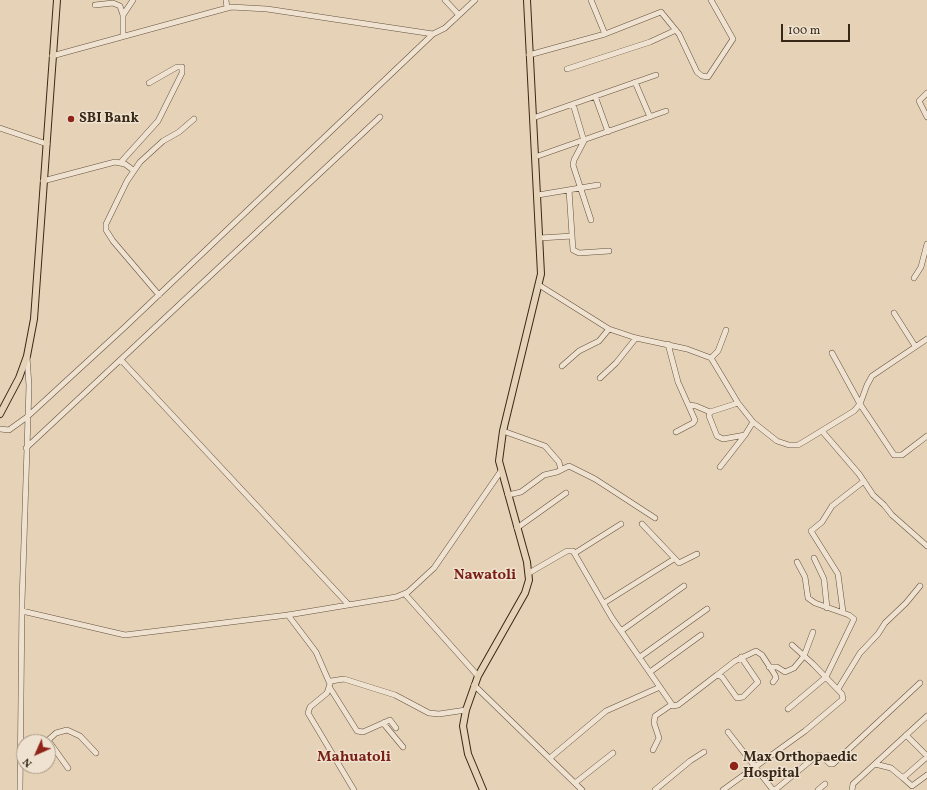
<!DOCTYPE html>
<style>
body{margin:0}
#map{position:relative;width:927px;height:790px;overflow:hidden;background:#e6d2b6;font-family:Vollkorn,serif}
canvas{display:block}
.north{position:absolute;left:16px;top:734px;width:40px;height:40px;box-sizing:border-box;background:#efe2d0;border:1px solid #a69886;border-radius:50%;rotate:225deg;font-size:11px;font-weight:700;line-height:16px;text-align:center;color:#382817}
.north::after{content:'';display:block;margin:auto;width:14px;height:18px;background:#8f2418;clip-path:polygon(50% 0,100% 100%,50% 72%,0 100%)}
.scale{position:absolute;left:781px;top:24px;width:69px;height:18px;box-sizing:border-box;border:2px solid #382817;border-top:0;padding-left:5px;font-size:12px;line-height:14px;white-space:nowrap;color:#382817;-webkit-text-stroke:3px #efe2d0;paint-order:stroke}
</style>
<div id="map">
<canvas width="927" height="790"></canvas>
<div class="north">N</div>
<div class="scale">100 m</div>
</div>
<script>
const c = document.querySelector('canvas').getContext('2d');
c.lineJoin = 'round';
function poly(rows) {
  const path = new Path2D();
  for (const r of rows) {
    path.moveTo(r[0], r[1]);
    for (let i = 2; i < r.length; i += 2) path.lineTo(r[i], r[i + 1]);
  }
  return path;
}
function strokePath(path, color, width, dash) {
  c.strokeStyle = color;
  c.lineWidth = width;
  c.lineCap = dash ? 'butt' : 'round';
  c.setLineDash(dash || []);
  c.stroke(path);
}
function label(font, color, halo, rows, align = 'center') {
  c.font = font + ' Vollkorn,serif';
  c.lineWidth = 3;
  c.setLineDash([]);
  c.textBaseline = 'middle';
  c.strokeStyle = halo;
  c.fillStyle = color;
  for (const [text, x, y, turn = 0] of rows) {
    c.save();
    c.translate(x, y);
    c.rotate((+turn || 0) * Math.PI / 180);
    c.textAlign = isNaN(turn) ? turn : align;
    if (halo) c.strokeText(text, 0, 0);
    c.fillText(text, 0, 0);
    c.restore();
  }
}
const minor = poly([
 [226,0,227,8],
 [445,0,459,15],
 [591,0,605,34],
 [95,5,113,3,120,6,123,15,123,36],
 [123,15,133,0],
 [529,55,605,34,661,12,679,34,697,72,702,76,708,77,733,39,711,0],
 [52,56,231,7,267,9,433,34,445,28,475,0],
 [567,69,650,42,676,30],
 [635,82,650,117],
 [927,93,919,101,927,117],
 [595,96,608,132],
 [573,104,584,141,574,160,573,165,591,220],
 [533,118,656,75],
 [0,128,47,144],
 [535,157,666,111],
 [121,162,158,121,182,73,182,67,177,67,149,83],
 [43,181,115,162,125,164,133,170],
 [569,190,573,250,579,253,609,251],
 [538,195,598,185],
 [540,238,572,236],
 [914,278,921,267,927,244],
 [539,285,609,329,636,338,687,349,711,358,738,403,753,422,777,441,789,445,798,445,805,441,854,411,860,404,867,385,872,376,927,339],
 [159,295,113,241,106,230,106,224,127,181,140,162,163,141,179,132,194,119],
 [894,313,915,346],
 [668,344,678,382,695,420,693,423,676,432],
 [832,353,860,404,894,455,902,455,927,436],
 [711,358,718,351,726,330],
 [121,360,348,604],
 [562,366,579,351,599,341,609,329],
 [600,378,616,363,636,338],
 [738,403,710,412,709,416,717,436,723,439,745,435,753,422],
 [689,405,696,406,710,412],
 [0,429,9,430,27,417,126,326,433,34],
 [503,431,545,446,559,462,561,470],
 [822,431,859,474,873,495,884,505,892,515,927,546],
 [26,448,380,117],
 [720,467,745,435],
 [508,495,521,492,544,475,557,472,569,466,595,479,655,518],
 [642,524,679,563,697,554],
 [517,528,566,493],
 [575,553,621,524],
 [814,558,824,579,827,608],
 [529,573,567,551,573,551,612,618,673,706,678,705,717,675,722,677,737,698,743,697,758,682,741,657],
 [405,594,478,676],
 [604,603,674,559],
 [22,611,125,635,288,615,396,597,408,592,434,568,501,471],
 [843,612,838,574,811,531,822,522,832,506,864,481],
 [288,615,316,652,330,684],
 [621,631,684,586],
 [640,657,707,609],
 [769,667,777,667,785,672,794,668,804,656,813,632],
 [650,672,701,635],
 [717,675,735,661,756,651,762,655,775,675,776,678,773,682],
 [474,685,582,790],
 [330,688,357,731,363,732,390,720,396,728],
 [838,689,860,653,878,634,885,623,906,603,920,586],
 [788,709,826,677,854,619,849,615,815,603,808,598,805,577,797,562],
 [383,723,403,747],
 [728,732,773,790],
 [906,735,927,756],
 [48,740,68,768],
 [46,742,56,733,67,730,80,736,96,753],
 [653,750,659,738,654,723,655,716,671,705],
 [550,758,606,711,660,687],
 [875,764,891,768,903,778,927,757],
 [903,778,912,786,927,775],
 [575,783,613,753],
 [20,790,22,602,29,386,27,357],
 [354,790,308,713,310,707,327,693,331,681,344,679,395,695,429,713,439,714,466,710],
 [655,790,690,761,704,752],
 [723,790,805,731,843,699,842,694,813,664,792,645],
 [775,790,815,757,819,755,823,757,830,764,833,764,920,683],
 [818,790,825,784],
 [852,790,853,784,927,716]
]);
const major = poly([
 [0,414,19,378,27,356,34,319,57,0],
 [483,790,468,754,463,726,466,710,478,676,525,593,529,580,527,562,499,461,503,431,541,274,527,0]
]);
strokePath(minor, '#64523f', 6);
strokePath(major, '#382817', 8);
strokePath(minor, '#efe2d0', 5);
strokePath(major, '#e6d2b6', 6);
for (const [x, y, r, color] of [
 [71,119,4,"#8f2418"],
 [734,766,5,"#8f2418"]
]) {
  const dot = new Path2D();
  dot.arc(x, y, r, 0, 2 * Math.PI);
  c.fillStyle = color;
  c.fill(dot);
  strokePath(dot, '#efe2d0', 1.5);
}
label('bold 14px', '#382817', '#efe2d0', [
 ["SBI Bank",79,119],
 ["Max Orthopaedic",743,758],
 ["Hospital",743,774]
], 'left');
label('bold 15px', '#7a1f14', '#efe2d0', [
 ["Nawatoli",485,576],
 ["Mahuatoli",354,758]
]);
</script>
